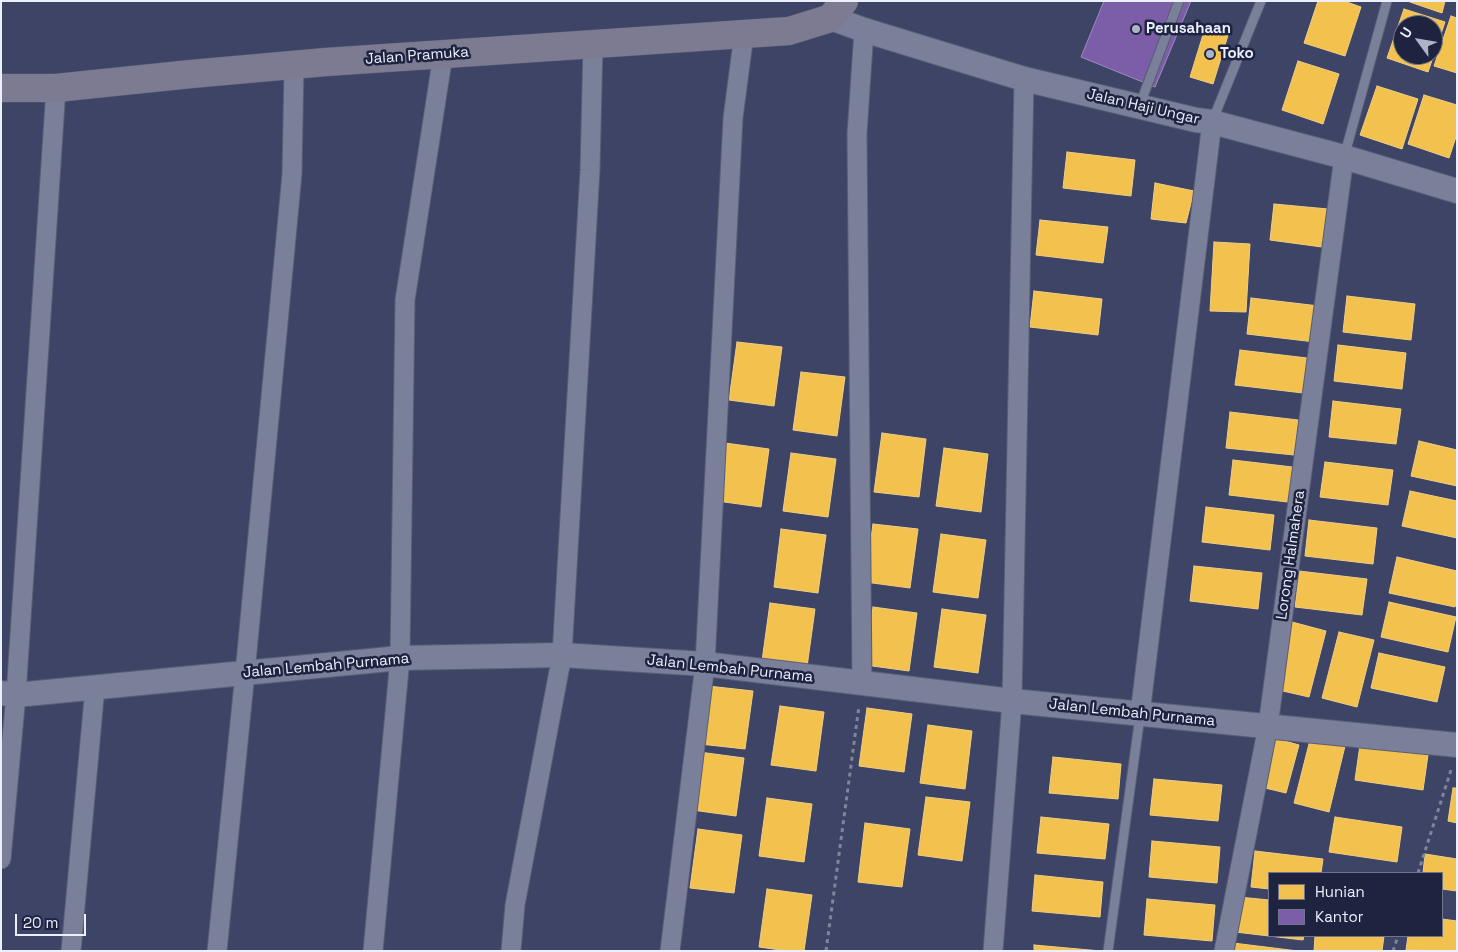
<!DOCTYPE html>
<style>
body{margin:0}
#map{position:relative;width:1458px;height:952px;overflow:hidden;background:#3e4466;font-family:"Space Grotesk",sans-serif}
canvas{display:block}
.frame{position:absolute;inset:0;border:2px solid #ebeffe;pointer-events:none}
.legend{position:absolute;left:1268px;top:872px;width:175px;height:65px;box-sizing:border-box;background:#1e2440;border:1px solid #70758c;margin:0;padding:6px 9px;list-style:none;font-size:15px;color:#ebeffe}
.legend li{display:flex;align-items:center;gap:10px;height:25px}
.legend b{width:25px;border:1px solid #70758c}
.north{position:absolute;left:1393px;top:15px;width:50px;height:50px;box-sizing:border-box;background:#1e2440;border:1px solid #70758c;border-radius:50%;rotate:302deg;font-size:14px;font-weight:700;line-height:20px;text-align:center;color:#ebeffe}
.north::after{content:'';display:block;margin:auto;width:18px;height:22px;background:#aeb3c9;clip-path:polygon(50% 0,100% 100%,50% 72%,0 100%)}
.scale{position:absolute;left:15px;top:914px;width:71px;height:22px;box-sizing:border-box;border:2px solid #ebeffe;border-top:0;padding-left:6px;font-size:15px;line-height:18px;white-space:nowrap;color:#ebeffe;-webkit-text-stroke:4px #1e2440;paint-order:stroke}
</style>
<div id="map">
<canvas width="1458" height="952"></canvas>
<div class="frame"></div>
<ul class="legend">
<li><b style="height:14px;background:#f2c14e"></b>Hunian</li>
<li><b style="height:14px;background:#7b5ea7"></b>Kantor</li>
</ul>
<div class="north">U</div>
<div class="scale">20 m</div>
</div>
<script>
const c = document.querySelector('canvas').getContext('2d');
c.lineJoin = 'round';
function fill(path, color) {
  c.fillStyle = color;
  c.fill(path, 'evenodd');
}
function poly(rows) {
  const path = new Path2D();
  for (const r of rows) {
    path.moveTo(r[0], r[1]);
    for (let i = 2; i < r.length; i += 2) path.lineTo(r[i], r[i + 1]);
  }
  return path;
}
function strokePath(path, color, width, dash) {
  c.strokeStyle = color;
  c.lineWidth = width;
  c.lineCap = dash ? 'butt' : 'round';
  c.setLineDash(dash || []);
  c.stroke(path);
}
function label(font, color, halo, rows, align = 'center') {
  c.font = font + ' "Space Grotesk",sans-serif';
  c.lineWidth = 5;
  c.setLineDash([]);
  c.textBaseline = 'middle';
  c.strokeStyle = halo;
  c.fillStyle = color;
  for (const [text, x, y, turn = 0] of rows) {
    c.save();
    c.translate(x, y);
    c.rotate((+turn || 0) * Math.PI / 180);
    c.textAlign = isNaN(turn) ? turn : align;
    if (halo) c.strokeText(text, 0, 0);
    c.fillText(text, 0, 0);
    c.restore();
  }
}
const homes = poly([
 [1318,1,1344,1,1361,7,1345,56,1304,43,1318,1],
 [1407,1,1445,1,1442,13,1407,1],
 [1404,9,1445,22,1428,72,1387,58,1404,9],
 [1403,25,1433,25,1433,55,1403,55,1403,25],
 [1451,16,1457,18,1457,73,1434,66,1451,16],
 [1206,25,1229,32,1213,84,1190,77,1206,25],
 [1298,61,1339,74,1323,124,1282,110,1298,61],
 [1377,86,1418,99,1402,149,1360,135,1377,86],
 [1424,95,1457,105,1457,134,1449,158,1408,144,1424,95],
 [1067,152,1135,160,1131,196,1063,188,1067,152],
 [1155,183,1194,191,1186,223,1151,219,1155,183],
 [1274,204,1328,209,1322,247,1270,240,1274,204],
 [1040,220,1108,227,1103,263,1036,255,1040,220],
 [1214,242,1250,244,1246,312,1210,311,1214,242],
 [1034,291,1102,299,1098,335,1030,327,1034,291],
 [1347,296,1415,304,1411,340,1343,332,1347,296],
 [1251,298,1319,306,1315,342,1247,334,1251,298],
 [737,342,782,347,774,406,729,400,737,342],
 [1338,345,1406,353,1402,389,1334,381,1338,345],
 [1240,350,1307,358,1303,393,1235,385,1240,350],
 [801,372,845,377,837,436,793,430,801,372],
 [1333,401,1401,409,1396,444,1329,437,1333,401],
 [1230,412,1298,420,1294,455,1226,448,1230,412],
 [882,433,926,439,919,497,874,492,882,433],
 [1419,441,1457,450,1457,486,1411,476,1419,441],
 [725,443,769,449,761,507,717,501,725,443],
 [944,448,988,454,981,512,936,506,944,448],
 [791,453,836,459,828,517,783,511,791,453],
 [1233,460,1301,468,1296,503,1229,495,1233,460],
 [1325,462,1393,470,1388,505,1320,497,1325,462],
 [1410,491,1457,501,1457,538,1402,526,1410,491],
 [1206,507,1274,515,1270,550,1202,542,1206,507],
 [1309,520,1377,528,1373,564,1305,556,1309,520],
 [873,524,918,529,910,588,865,582,873,524],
 [781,529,826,535,818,593,774,587,781,529],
 [941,534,986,540,978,598,933,592,941,534],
 [1397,557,1457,571,1457,600,1455,607,1389,593,1397,557],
 [1194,566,1262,573,1258,609,1190,601,1194,566],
 [1299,571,1367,579,1362,615,1295,607,1299,571],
 [1389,602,1456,617,1448,652,1381,637,1389,602],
 [770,603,815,609,807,667,762,661,770,603],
 [873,607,917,613,909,671,865,665,873,607],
 [942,609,986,615,978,673,934,667,942,609],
 [1292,622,1326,631,1309,697,1274,689,1292,622],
 [1339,632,1374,640,1357,707,1322,698,1339,632],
 [1379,653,1445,667,1437,702,1371,688,1379,653],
 [708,686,753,691,745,749,700,744,708,686],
 [780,706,824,712,816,771,771,765,780,706],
 [867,708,912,714,904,772,859,766,867,708],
 [928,725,972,731,965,789,920,783,928,725],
 [1311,736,1345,746,1329,812,1294,803,1311,736],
 [1274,738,1299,745,1286,793,1261,787,1274,738],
 [1360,745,1428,755,1423,790,1355,780,1360,745],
 [699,752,744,758,736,816,692,810,699,752],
 [1053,757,1121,764,1118,799,1049,793,1053,757],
 [1154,779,1222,785,1218,821,1150,815,1154,779],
 [1453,788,1457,788,1457,823,1448,821,1453,788],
 [926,797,970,802,962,861,918,855,926,797],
 [767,798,812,804,804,862,759,856,767,798],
 [1041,817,1109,824,1105,859,1037,853,1041,817],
 [1335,817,1402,827,1397,862,1329,852,1335,817],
 [865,823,910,829,902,887,858,882,865,823],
 [698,829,742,835,734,893,690,888,698,829],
 [1152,841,1220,847,1217,883,1149,877,1152,841],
 [1255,851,1323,859,1321,873,1269,873,1269,889,1251,887,1255,851],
 [1425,854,1457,859,1457,891,1442,889,1442,873,1423,873,1425,854],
 [1035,875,1103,882,1100,917,1032,911,1035,875],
 [767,889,812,895,804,951,788,951,759,947,767,889],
 [1239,897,1269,900,1269,936,1304,936,1303,940,1235,932,1239,897],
 [1147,899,1215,905,1212,941,1144,935,1147,899],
 [1442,919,1457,921,1457,951,1406,950,1408,936,1442,936,1442,919],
 [1315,936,1384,936,1382,951,1314,951,1315,936],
 [1233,943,1298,951,1232,951,1233,943],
 [1034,945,1101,951,1034,951,1034,945]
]);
fill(homes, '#f2c14e');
strokePath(homes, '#f0cf83', 1);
const offices = poly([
 [1104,1,1191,1,1155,87,1081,57,1104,1]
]);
fill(offices, '#7b5ea7');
strokePath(offices, '#9d8ac1', 1);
const service = poly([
 [1139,107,1179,1],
 [1212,122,1261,1],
 [1344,157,1387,1],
 [1108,951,1140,716]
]);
const minor = poly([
 [862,683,857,134,864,30],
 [1140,714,1212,122],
 [1,859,16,695,56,88],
 [71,951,95,687],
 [217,951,245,673,292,174,294,66],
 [373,951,400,658,405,300,443,55],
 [511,951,515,905,562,655,590,170,593,45],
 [670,951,705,664,733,118,744,34],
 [993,951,1012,701,1024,79],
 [1224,951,1268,726,1344,157]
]);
const tertiary = poly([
 [831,18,864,30,1024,79,1196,120,1212,122,1344,157,1457,191],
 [1,693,16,695,400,658,562,655,705,664,1012,701,1457,745]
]);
const primary = poly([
 [1,88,56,88,191,74,326,62,789,31,831,18,844,1]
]);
strokePath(service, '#595d75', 11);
strokePath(minor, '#595d75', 21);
strokePath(tertiary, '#595d75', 26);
strokePath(primary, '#595d75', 29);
strokePath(poly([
 [1418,873,1452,767],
 [826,951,859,706],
 [1393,951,1398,936]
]), '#80859c', 3, [4, 4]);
strokePath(service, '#7a809a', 9);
strokePath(minor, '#7a809a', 19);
strokePath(tertiary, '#7a809a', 24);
strokePath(primary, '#7d7b91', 28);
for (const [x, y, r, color] of [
 [1136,29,5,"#aeb3c9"],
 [1210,54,5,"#aeb3c9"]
]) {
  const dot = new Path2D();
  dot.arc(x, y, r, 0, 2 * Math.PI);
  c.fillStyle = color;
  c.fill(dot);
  strokePath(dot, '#1e2440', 2);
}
label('bold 15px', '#ebeffe', '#1e2440', [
 ["Perusahaan",1146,29],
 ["Toko",1220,54]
], 'left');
label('15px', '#ebeffe', '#1e2440', [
 ["Jalan Pramuka",417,56,-4],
 ["Jalan Haji Ungar",1143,107,13],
 ["Lorong Halmahera",1291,555,-82],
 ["Jalan Lembah Purnama",326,666,-5],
 ["Jalan Lembah Purnama",730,669,6],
 ["Jalan Lembah Purnama",1132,713,6]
]);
</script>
